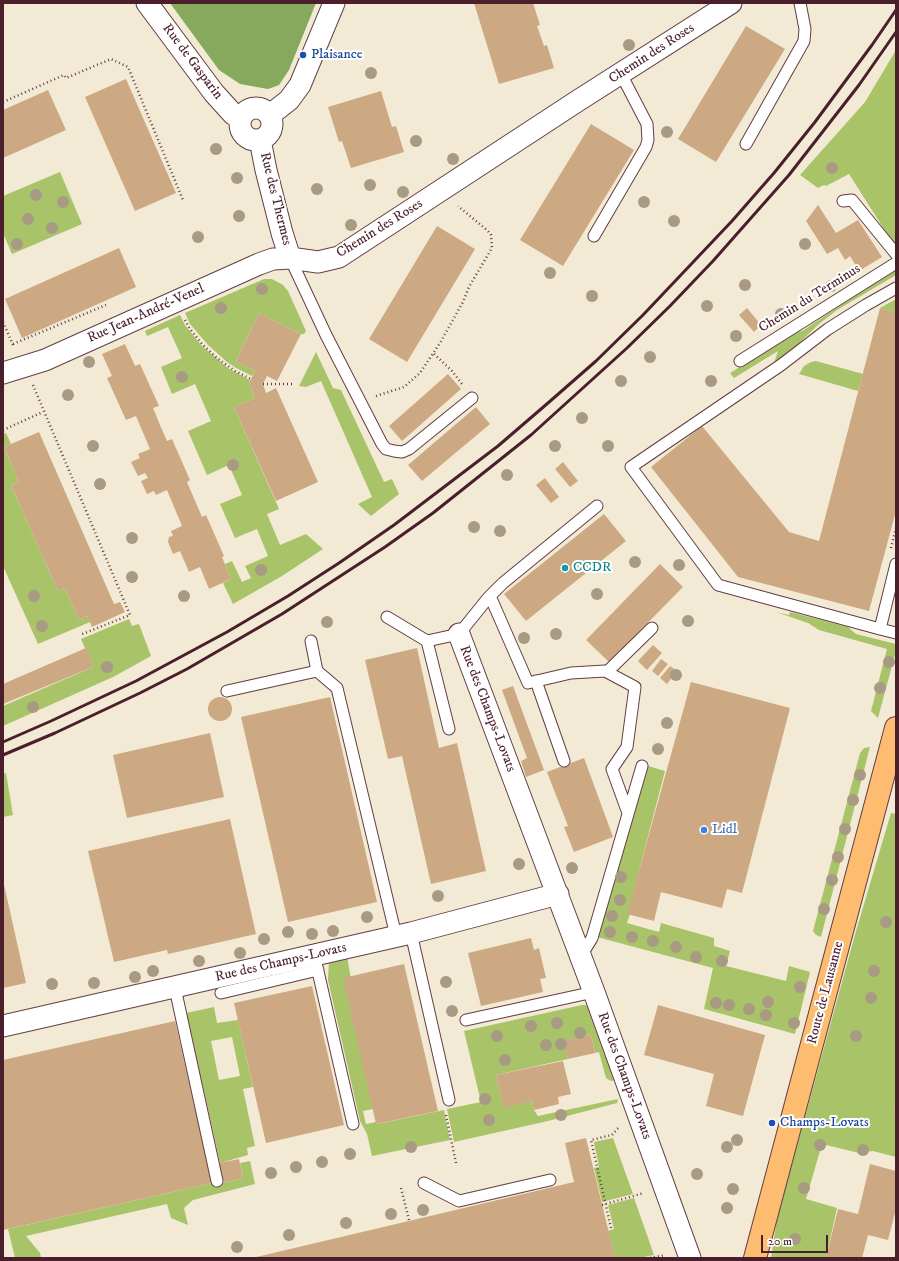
<!DOCTYPE html>
<meta charset="utf-8">
<style>
body{margin:0}
#map{position:relative;width:899px;height:1261px;overflow:hidden;background:#f2ead4;font-family:"IM FELL DW Pica",serif}
canvas{display:block}
.frame{position:absolute;inset:0;border:4px solid #4a1f2b;pointer-events:none}
.scale{position:absolute;left:761px;top:1235px;width:67px;height:18px;box-sizing:border-box;border:2px solid #4a1f2b;border-top:0;padding-left:5px;font-size:12px;line-height:14px;white-space:nowrap;color:#4a1f2b;-webkit-text-stroke:3px #fff;paint-order:stroke}
</style>
<div id="map">
<canvas width="899" height="1261"></canvas>
<div class="frame"></div>
<div class="scale">20 m</div>
</div>
<script>
const c = document.querySelector('canvas').getContext('2d');
c.lineJoin = 'round';
function fill(path, color) {
  c.fillStyle = color;
  c.fill(path, 'evenodd');
}
function poly(rows) {
  const path = new Path2D();
  for (const r of rows) {
    if (r.length === 3) {
      path.moveTo(r[0] + r[2], r[1]);
      path.arc(r[0], r[1], r[2], 0, 2 * Math.PI);
      continue;
    }
    path.moveTo(r[0], r[1]);
    for (let i = 2; i < r.length; i += 2) path.lineTo(r[i], r[i + 1]);
  }
  return path;
}
function strokePath(path, color, width, dash) {
  c.strokeStyle = color;
  c.lineWidth = width;
  c.lineCap = dash ? 'butt' : 'round';
  c.setLineDash(dash || []);
  c.stroke(path);
}
function label(font, color, halo, rows, align = 'center') {
  c.font = font + ' "IM FELL DW Pica",serif';
  c.lineWidth = 4;
  c.setLineDash([]);
  c.textBaseline = 'middle';
  c.strokeStyle = halo;
  c.fillStyle = color;
  for (const [text, x, y, turn = 0] of rows) {
    c.save();
    c.translate(x, y);
    c.rotate((+turn || 0) * Math.PI / 180);
    c.textAlign = isNaN(turn) ? turn : align;
    if (halo) c.strokeText(text, 0, 0);
    c.fillText(text, 0, 0);
    c.restore();
  }
}
fill(poly([
 [896,50,896,244,894,244,889,237,849,174,826,186,824,185,818,188,800,175,865,102],
 [60,172,82,224,12,254,3,233,3,196],
 [896,269,896,275,837,310,819,324,772,369,778,351,734,378,730,373,797,332,802,331],
 [264,279,272,279,283,285,288,291,306,331,304,334,301,334,259,313,236,361,255,371,252,376,236,368,227,362,208,345,190,324,185,313],
 [896,299,896,313,880,308],
 [180,315,185,325,201,345,228,368,250,380,249,383,255,398,234,407,279,509,267,514,280,545,306,534,323,549,282,576,233,604,223,583,231,579,225,564,232,561,242,582,251,578,245,566,268,556,257,529,235,538,220,504,242,495,229,465,207,475,188,431,211,421,195,384,172,394,161,367,182,358,168,327,147,336,145,331],
 [316,352,333,388,341,390,384,482,392,479,399,494,371,516,358,504,372,497,321,381,306,387,299,386],
 [816,361,863,374,858,391,799,374,804,366,811,362],
 [6,433,11,444,4,447,19,482,11,485,58,591,65,588,79,620,87,616,90,622,38,644,3,566,3,434],
 [776,612,789,615,790,612,848,627,856,634,896,644,896,651,878,718,871,711,887,649,819,630,808,623],
 [129,619,132,626,139,624,151,656,113,677,3,726,3,706,93,667,81,639],
 [870,747,821,937,816,935,813,931,860,753,864,748],
 [648,766,665,771,628,913,630,914,627,923,659,932,661,923,714,938,714,946,730,951,726,966,786,981,789,966,810,972,795,1034,704,1009,713,968,597,937],
 [6,773,13,815,3,817,3,774],
 [891,813,896,814,896,937,895,940,896,941,896,1099,893,1112,896,1112,896,1157,873,1151,859,1153,822,1144,806,1199,837,1208,826,1258,771,1258,777,1219,856,931],
 [347,956,373,1109,363,1111,366,1124,376,1122,377,1124,444,1110,450,1140,372,1156,367,1134,360,1121,328,980,329,960],
 [582,1005,588,1005,615,1080,611,1081,606,1078,599,1052,595,1053,591,1035,565,1041,568,1059,496,1075,503,1107,532,1101,534,1110,538,1116,618,1099,617,1103,548,1121,454,1142,447,1109,481,1102,464,1031],
 [214,1007,217,1023,238,1020,253,1087,243,1089,255,1146,247,1148,248,1155,220,1163,203,1086,194,1058,186,1013],
 [232,1037,240,1076,219,1080,211,1041],
 [613,1138,633,1194,602,1202,594,1168,599,1167,594,1142],
 [250,1161,255,1184,193,1200,184,1208,188,1225,171,1218,167,1204,26,1236,40,1253,41,1258,15,1258,8,1229,212,1183,224,1183,243,1178,240,1163],
 [634,1198,654,1255,639,1258,615,1258,608,1231,614,1229,608,1205]
]), '#a9c369');
fill(poly([
 [170,3,316,3,289,70,279,85,268,89,240,84,219,70]
]), '#86a95d');
fill(poly([
 [474,3,533,3,540,25,537,26,544,46,547,45,554,68,499,84],
 [746,26,785,49,716,162,678,139],
 [126,79,176,193,135,211,85,97],
 [48,90,66,130,3,158,3,110],
 [381,91,392,127,396,126,404,152,351,168,342,141,339,142,328,107],
 [591,124,634,150,563,266,520,240],
 [818,205,836,233,858,220,882,257,859,271,850,256,845,260,838,248,827,254,806,221],
 [437,226,475,249,407,362,369,339],
 [119,248,136,287,22,338,5,299],
 [747,308,761,325,754,332,739,315],
 [880,308,896,313,896,511,869,611,738,577,651,467,702,426,789,532,819,541],
 [259,313,301,334,277,381,267,376,263,384,266,393,276,388,318,482,276,501,234,407,255,398,249,383,255,371,236,361],
 [125,344,135,366,140,364,159,406,153,408,160,425,167,441,172,439,190,480,187,482,202,517,206,515,224,556,222,557,231,579,209,589,200,567,189,572,180,551,173,554,168,542,169,537,173,536,171,531,182,526,167,490,156,495,154,491,147,494,141,481,148,478,145,473,138,476,131,462,140,458,138,454,150,449,136,416,126,420,107,378,112,376,102,354],
 [448,374,461,389,402,441,389,426],
 [476,407,490,424,422,481,408,465],
 [39,432,114,604,120,602,125,612,92,627,87,616,79,620,65,588,58,591,11,485,19,482,4,447],
 [563,462,578,481,570,487,555,469],
 [545,478,559,497,551,503,536,485],
 [604,514,626,541,526,621,504,594],
 [660,564,683,587,609,662,586,640],
 [653,645,662,653,647,670,638,661],
 [86,648,93,667,3,704,3,684],
 [417,648,439,748,457,743,486,871,431,884,402,756,388,759,365,660],
 [661,659,668,664,658,676,652,671],
 [670,666,677,671,667,684,660,678],
 [691,682,790,708,742,893,727,889,722,908,661,892,654,921,627,914],
 [513,686,544,770,526,777,521,761,527,758,502,690],
 [220,709,12],
 [330,697,377,902,288,922,241,717],
 [210,733,224,797,127,818,113,755],
 [584,758,613,837,574,852,564,827,568,826,547,772],
 [230,819,256,934,168,954,167,950,114,962,88,851],
 [3,880,26,983,3,988],
 [531,938,534,950,539,948,546,978,540,979,543,992,481,1006,468,953],
 [404,964,438,1111,376,1124,343,978],
 [312,986,344,1125,266,1143,234,1003],
 [658,1005,765,1035,743,1116,706,1106,714,1074,644,1055],
 [175,1021,212,1183,3,1230,3,1060],
 [591,1035,595,1053,568,1059,564,1041],
 [563,1061,571,1094,558,1097,559,1104,534,1110,532,1101,503,1108,496,1075],
 [895,1102,896,1102,896,1112,893,1112],
 [586,1138,615,1258,252,1258,574,1182,565,1143],
 [239,1159,243,1178,224,1183,219,1163],
 [870,1164,896,1171,896,1209,888,1240,868,1235,862,1258,826,1258,838,1209,858,1214]
]), '#cda983');
const lane = poly([
 [746,144,804,41,805,29,800,3],
 [843,201,852,200,896,254],
 [594,236,646,147,648,140,647,124,621,74],
 [290,258,326,335,382,444,386,449,394,451,402,452,409,449,472,398],
 [740,361,896,263],
 [896,564,880,629,896,633],
 [490,596,528,683,571,673,605,671,635,687,627,747,612,769,628,813],
 [387,617,427,641],
 [880,629,718,585,631,467,781,365,828,329,866,305,896,288],
 [311,641,317,671],
 [607,672,652,628],
 [536,681,564,761],
 [227,691,317,671,337,688,396,936],
 [449,729,427,641,459,634,488,598,503,583,597,506],
 [411,933,449,1100],
 [314,954,353,1124],
 [581,956,592,938,642,766],
 [175,988,217,1181],
 [221,993,318,970],
 [466,1020,594,992],
 [424,1183,459,1201,550,1180]
]);
const street = poly([
 [147,3,214,93,233,114,241,118],
 [256,124,16],
 [270,115,289,100,300,85,334,3],
 [260,140,266,170,282,233,290,258],
 [3,373,45,360,259,264,273,259,290,258,318,262,339,257,579,100,731,3],
 [459,634,594,992,690,1258],
 [3,1026,411,933,558,894]
]);
const primary = poly([
 [755,1258,896,728]
]);
strokePath(lane, '#633d44', 13);
strokePath(street, '#633d44', 23);
strokePath(primary, '#633d44', 24);
strokePath(poly([
 [3,102,64,75,66,78,111,59,128,67,183,200],
 [185,320,190,329,202,344,217,358,235,371,251,379],
 [3,322,13,345],
 [13,344,106,305],
 [434,354,452,371,462,384],
 [263,384,293,384],
 [33,385,130,615,80,635],
 [376,396,404,387,420,373,440,343,463,302,469,287,492,248,491,235,488,231,458,206],
 [3,430,43,412],
 [891,548,896,528],
 [446,1115,456,1163],
 [401,1188,409,1220],
 [602,1205,644,1193],
 [611,1228,591,1140,612,1135,619,1127],
 [650,1258,665,1255]
]), '#633d44', 2.5, [1, 3]);
strokePath(lane, '#fff', 11);
strokePath(street, '#fff', 21);
strokePath(primary, '#fdbc70', 22);
strokePath(poly([
 [3,742,51,721,136,681,227,632,288,596,339,563,394,525,498,446,548,403,596,361,643,315,732,221,774,173,815,122,872,45,896,10],
 [3,755,55,733,140,693,187,669,282,614,385,547,433,513,531,435,627,348,670,306,713,261,789,175,859,85,896,32]
]), '#4a1f2b', 3);
c.fillStyle = '#a89a83';
for (const [x, y] of [
 [629,45],
 [371,73],
 [667,132],
 [416,141],
 [216,149],
 [453,159],
 [832,168],
 [237,178],
 [370,185],
 [317,189],
 [403,192],
 [36,195],
 [63,202],
 [644,202],
 [239,216],
 [28,219],
 [674,221],
 [351,225],
 [52,228],
 [198,237],
 [17,244],
 [805,244],
 [550,273],
 [745,285],
 [831,286],
 [262,289],
 [592,296],
 [707,306],
 [221,308],
 [781,314],
 [736,336],
 [650,357],
 [89,362],
 [182,377],
 [621,381],
 [711,381],
 [68,395],
 [582,418],
 [93,446],
 [555,446],
 [608,446],
 [233,465],
 [507,475],
 [100,484],
 [474,527],
 [500,531],
 [132,538],
 [635,562],
 [679,565],
 [261,570],
 [132,577],
 [597,594],
 [34,596],
 [184,596],
 [688,621],
 [327,622],
 [42,626],
 [556,634],
 [524,638],
 [889,662],
 [107,667],
 [676,675],
 [880,688],
 [33,707],
 [667,723],
 [658,749],
 [860,775],
 [853,800],
 [845,829],
 [838,857],
 [519,864],
 [572,868],
 [621,877],
 [832,880],
 [438,896],
 [620,900],
 [824,909],
 [612,916],
 [367,917],
 [886,922],
 [333,931],
 [288,932],
 [610,932],
 [312,934],
 [632,937],
 [264,939],
 [653,941],
 [676,947],
 [240,953],
 [696,957],
 [199,961],
 [722,961],
 [153,971],
 [874,971],
 [135,977],
 [446,982],
 [94,983],
 [52,984],
 [800,987],
 [871,998],
 [768,1002],
 [716,1003],
 [729,1005],
 [749,1009],
 [452,1011],
 [766,1015],
 [557,1023],
 [794,1023],
 [531,1026],
 [580,1033],
 [497,1036],
 [856,1036],
 [561,1044],
 [546,1045],
 [505,1060],
 [485,1099],
 [561,1115],
 [489,1120],
 [737,1140],
 [820,1145],
 [411,1147],
 [727,1147],
 [863,1150],
 [350,1154],
 [322,1162],
 [296,1167],
 [271,1173],
 [697,1174],
 [804,1188],
 [733,1189],
 [727,1208],
 [423,1210],
 [391,1214],
 [346,1223],
 [289,1235],
 [795,1239],
 [237,1247]
]) {
  c.beginPath();
  c.arc(x, y, 6, 0, 2 * Math.PI);
  c.fill();
}
for (const [x, y, r, color] of [
 [303,55,4,"#1a4fb4"],
 [565,568,4,"#0f9aa8"],
 [704,830,4,"#3f7fe0"],
 [772,1123,4,"#1a4fb4"]
]) {
  const dot = new Path2D();
  dot.arc(x, y, r, 0, 2 * Math.PI);
  c.fillStyle = color;
  c.fill(dot);
  strokePath(dot, '#fff', 1.5);
}
label('14px', '#4a1f2b', '#fff', [
 ["Chemin des Roses",652,54,-33],
 ["Rue de Gasparin",192,62,53],
 ["Rue des Thermes",275,199,76],
 ["Chemin des Roses",380,229,-32],
 ["Chemin du Terminus",810,299,-32],
 ["Rue Jean-André-Venel",146,314,-24],
 ["Rue des Champs-Lovats",487,709,69],
 ["Rue des Champs-Lovats",281,963,-13],
 ["Route de Lausanne",826,993,-75],
 ["Rue des Champs-Lovats",624,1076,70]
]);
label('14px', '#164399', '#fff', [
 ["Plaisance",311,55],
 ["Champs-Lovats",780,1123]
], 'left');
label('14px', '#0d838f', '#fff', [
 ["CCDR",573,568]
], 'left');
label('14px', '#366cbe', '#fff', [
 ["Lidl",712,830]
], 'left');
</script>
